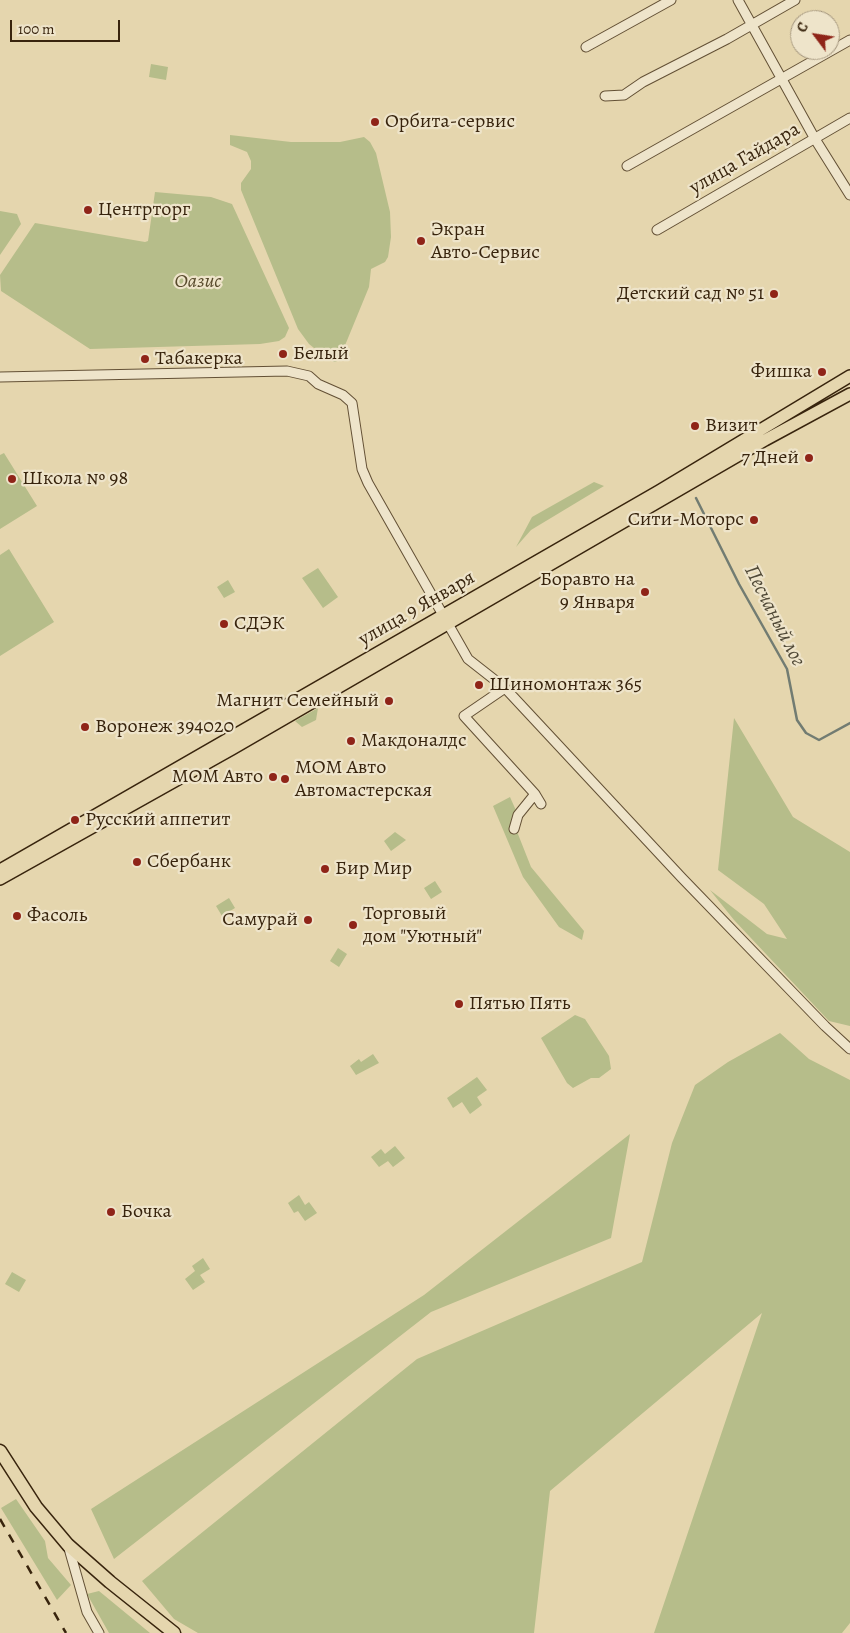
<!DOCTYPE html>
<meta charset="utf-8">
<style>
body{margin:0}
#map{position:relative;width:850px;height:1633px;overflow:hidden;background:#e5d6ae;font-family:Alegreya,serif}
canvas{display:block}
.north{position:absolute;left:790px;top:10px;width:50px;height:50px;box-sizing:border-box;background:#eee4ca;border:1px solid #a5977e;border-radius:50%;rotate:301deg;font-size:14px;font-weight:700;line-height:20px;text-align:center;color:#38240d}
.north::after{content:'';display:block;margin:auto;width:18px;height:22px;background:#8f2418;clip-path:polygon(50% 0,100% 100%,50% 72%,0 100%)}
.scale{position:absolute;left:10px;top:20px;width:110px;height:22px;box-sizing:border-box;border:2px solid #38240d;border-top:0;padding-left:6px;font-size:15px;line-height:18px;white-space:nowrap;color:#38240d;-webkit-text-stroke:4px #eee4ca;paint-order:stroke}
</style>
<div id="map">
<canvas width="850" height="1633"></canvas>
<div class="north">С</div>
<div class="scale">100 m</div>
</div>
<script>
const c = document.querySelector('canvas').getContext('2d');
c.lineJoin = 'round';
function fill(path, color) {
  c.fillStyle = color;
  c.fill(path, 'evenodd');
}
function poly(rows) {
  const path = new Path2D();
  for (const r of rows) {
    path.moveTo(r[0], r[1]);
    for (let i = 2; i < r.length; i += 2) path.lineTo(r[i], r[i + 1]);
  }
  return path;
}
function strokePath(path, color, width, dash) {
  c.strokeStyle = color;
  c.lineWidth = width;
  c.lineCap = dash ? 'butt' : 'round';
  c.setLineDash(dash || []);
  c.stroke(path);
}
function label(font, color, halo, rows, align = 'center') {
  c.font = font + ' Alegreya,serif';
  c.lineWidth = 4.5;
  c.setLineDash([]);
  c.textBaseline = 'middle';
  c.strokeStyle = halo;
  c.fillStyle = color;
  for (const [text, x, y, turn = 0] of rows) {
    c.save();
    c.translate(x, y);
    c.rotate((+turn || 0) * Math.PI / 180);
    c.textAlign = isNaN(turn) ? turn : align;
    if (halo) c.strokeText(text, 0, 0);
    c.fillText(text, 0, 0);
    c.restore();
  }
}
fill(poly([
 [151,64,168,67,166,80,149,77],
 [230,135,291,142,340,142,364,137,370,142,376,153,390,212,391,237,388,257,385,262,371,269,369,287,339,360,335,362,329,360,309,344,298,329,241,190,241,183,251,169,251,161,247,152,230,145],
 [155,192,211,197,232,204,289,328,285,337,279,341,260,344,90,349,1,291,0,275,35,223,145,242,148,241],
 [0,211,17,214,21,224,0,255],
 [4,453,37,506,0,529,0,455],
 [594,482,604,486,531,530,516,547,532,517],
 [9,549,54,622,0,656,0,555],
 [318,568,338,597,323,608,302,578],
 [228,580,235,592,224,598,217,587],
 [318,708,316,720,302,727,295,721],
 [734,718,793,817,850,852,850,1026,829,1021,734,920,710,890,767,934,787,939,764,904,718,870],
 [510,797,518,815,514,824,531,867,584,931,582,940,559,927,523,877,493,806],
 [395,832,406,840,391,851,384,841],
 [435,881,442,892,431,899,424,888],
 [229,898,235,908,222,916,216,906],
 [338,948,347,954,339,967,330,961],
 [575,1015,585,1019,609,1056,611,1069,599,1078,591,1078,573,1088,567,1083,541,1038],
 [780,1033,809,1059,850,1080,850,1623,842,1633,654,1633,762,1313,550,1491,534,1633,198,1633,174,1619,142,1581,417,1359,642,1262,672,1143,695,1085,728,1062],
 [373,1054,379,1063,356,1075,350,1066,359,1059,361,1062],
 [477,1077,487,1090,477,1097,482,1105,470,1114,462,1102,453,1108,447,1098],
 [630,1134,611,1238,431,1312,114,1559,91,1509,424,1295],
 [395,1146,405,1158,393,1167,388,1161,379,1167,371,1157,381,1149,385,1154],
 [299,1195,305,1205,309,1202,317,1213,305,1221,298,1211,294,1213,288,1203],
 [203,1258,210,1269,200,1275,205,1282,193,1290,185,1279,195,1271,192,1266],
 [12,1272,26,1280,19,1292,5,1284],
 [16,1499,45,1541,48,1558,71,1585,57,1600,1,1508],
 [99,1591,150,1633,109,1633,87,1594]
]), '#b6bd8a');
strokePath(poly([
 [696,498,739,584,787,669,797,720,806,733,819,740,850,723]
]), '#727c72', 2.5);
const minor = poly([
 [738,0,815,139,850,195],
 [586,47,671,0],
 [605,96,624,95,643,82,727,39,795,0],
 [627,166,850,40],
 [657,230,850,118],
 [0,377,287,371,309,376,318,384,343,395,352,403,362,469,368,483,468,659,505,688,682,878,825,1026,850,1049],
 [505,688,464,716,535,794,518,815,514,829],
 [535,794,541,804],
 [68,1545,87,1612,99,1633]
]);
const major = poly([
 [0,870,659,491,850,376],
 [0,879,232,749,765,440,850,394]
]);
const highway = poly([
 [0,1451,36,1507,68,1545,110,1582,174,1633]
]);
strokePath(minor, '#635035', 11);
strokePath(major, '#38240d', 14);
strokePath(highway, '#38240d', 15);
strokePath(minor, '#eee4ca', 9);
strokePath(major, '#e5d6ae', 11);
strokePath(highway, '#e5d6ae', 12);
strokePath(poly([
 [0,1519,66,1633]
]), '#38240d', 2.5, [9, 9]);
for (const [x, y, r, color] of [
 [375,122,5,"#8f2418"],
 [88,210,5,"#8f2418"],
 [421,241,5,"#8f2418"],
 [774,294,5,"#8f2418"],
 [283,354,5,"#8f2418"],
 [145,359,5,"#8f2418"],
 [822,372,5,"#8f2418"],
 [695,426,5,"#8f2418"],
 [809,458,5,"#8f2418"],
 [12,479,5,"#8f2418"],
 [754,520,5,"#8f2418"],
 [645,592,5,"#8f2418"],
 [224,624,5,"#8f2418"],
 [479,685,5,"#8f2418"],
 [389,701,5,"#8f2418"],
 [85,727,5,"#8f2418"],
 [351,741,5,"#8f2418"],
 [273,777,5,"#8f2418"],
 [285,779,5,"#8f2418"],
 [75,820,5,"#8f2418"],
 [137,862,5,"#8f2418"],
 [325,869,5,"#8f2418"],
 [17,916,5,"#8f2418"],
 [308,920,5,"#8f2418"],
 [353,925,5,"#8f2418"],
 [459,1004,5,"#8f2418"],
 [111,1212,5,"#8f2418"]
]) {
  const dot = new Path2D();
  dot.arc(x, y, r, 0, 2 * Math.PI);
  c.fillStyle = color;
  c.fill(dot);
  strokePath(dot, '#eee4ca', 2);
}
label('20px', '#38240d', '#eee4ca', [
 ["Орбита-сервис",385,122],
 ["Центрторг",98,210],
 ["Экран",431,230],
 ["Авто-Сервис",431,253],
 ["Детский сад № 51",764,294,"right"],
 ["Белый",293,354],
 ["Табакерка",155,359],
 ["Фишка",812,372,"right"],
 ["Визит",705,426],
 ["7 Дней",799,458,"right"],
 ["Школа № 98",22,479],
 ["Сити-Моторс",744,520,"right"],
 ["Боравто на",635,580,"right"],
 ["9 Января",635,603,"right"],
 ["СДЭК",234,624],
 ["Шиномонтаж 365",489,685],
 ["Магнит Семейный",379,701,"right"],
 ["Воронеж 394020",95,727],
 ["Макдоналдс",361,741],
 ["МОМ Авто",295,768],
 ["Автомастерская",295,791],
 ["МОМ Авто",263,777,"right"],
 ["Русский аппетит",85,820],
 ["Сбербанк",147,862],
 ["Бир Мир",335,869],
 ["Торговый",363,914],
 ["дом \"Уютный\"",363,937],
 ["Фасоль",27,916],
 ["Самурай",298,920,"right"],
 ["Пятью Пять",469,1004],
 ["Бочка",121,1212]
], 'left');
label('20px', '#38240d', '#eee4ca', [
 ["улица Гайдара",745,159,-30],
 ["улица 9 Января",417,609,-30]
]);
label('italic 20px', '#584a2c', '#eee4ca', [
 ["Оазис",198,282]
]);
label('italic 21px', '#504937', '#eee4ca', [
 ["Песчаный лог",774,616,63]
]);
</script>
